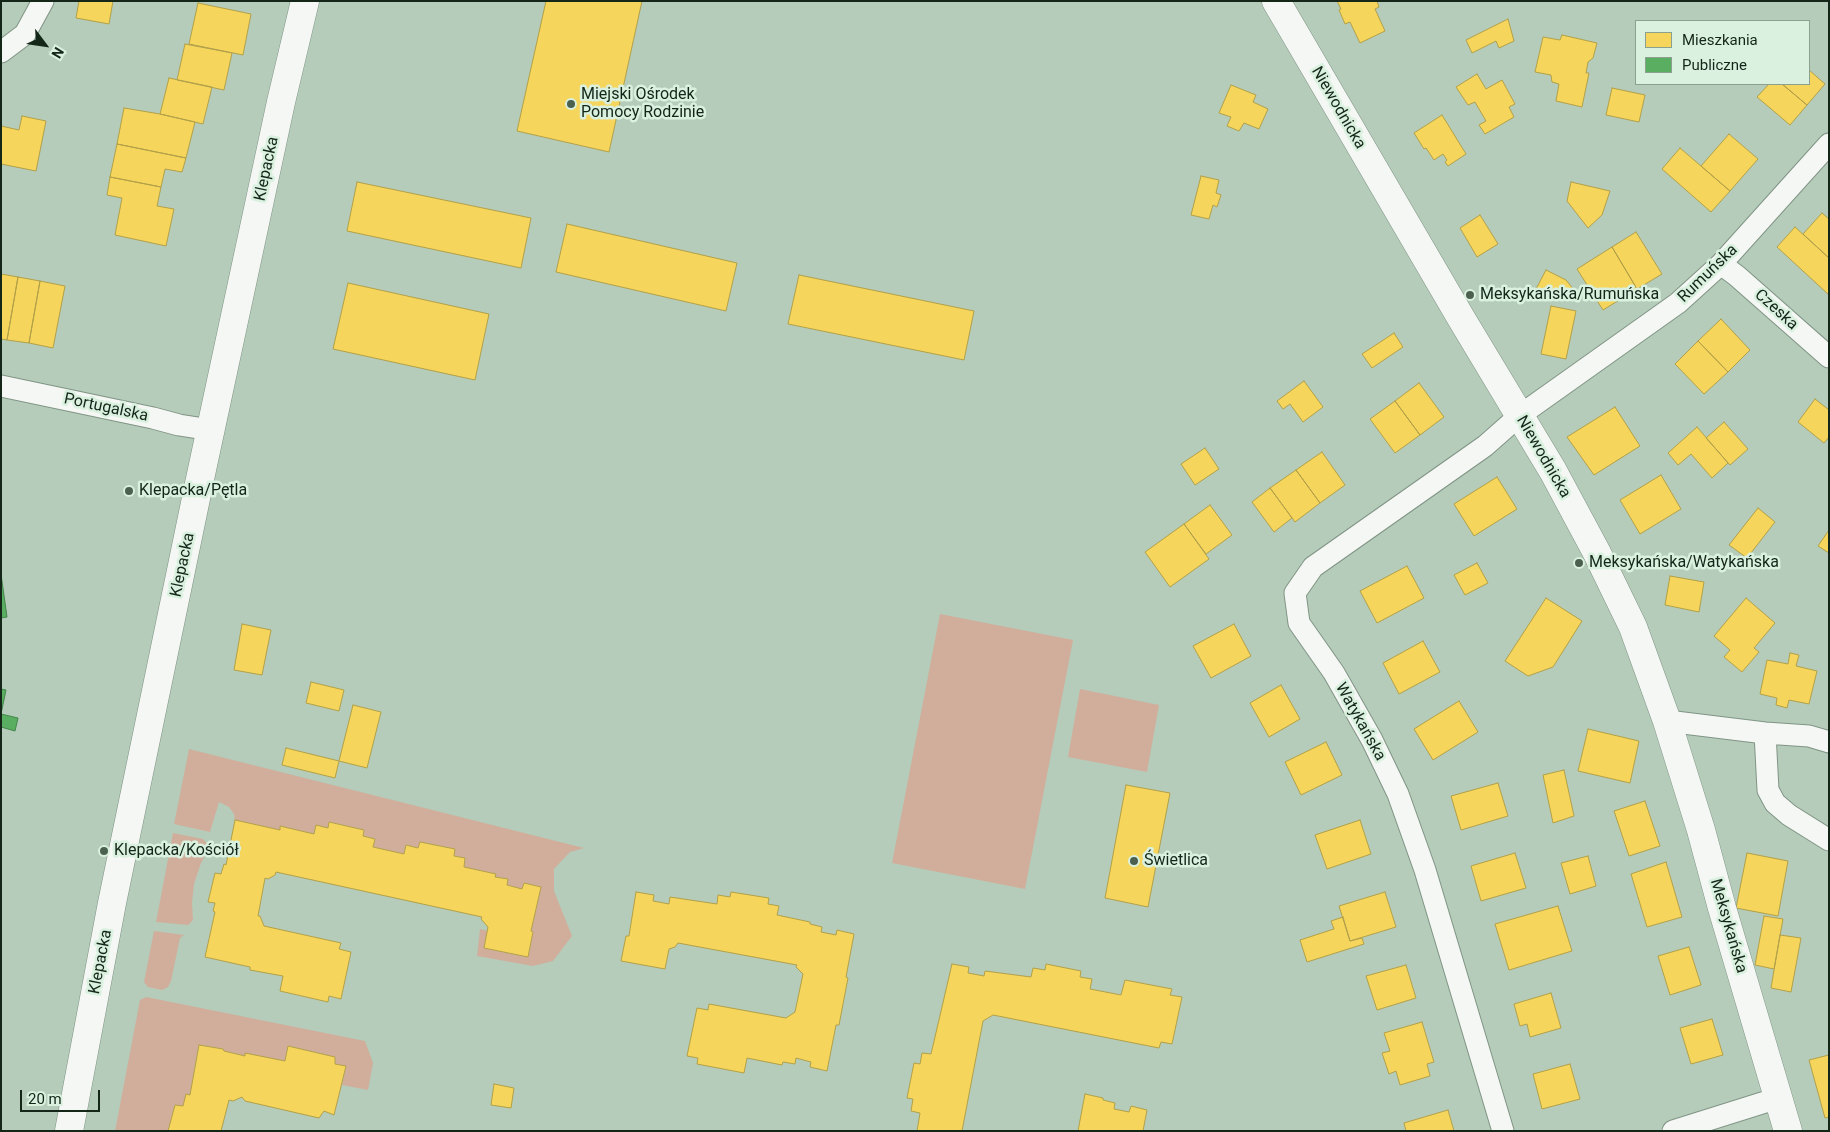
<!DOCTYPE html>
<meta charset="utf-8">
<style>
body{margin:0}
#map{position:relative;width:1830px;height:1132px;overflow:hidden;background:#b4ccb9;font-family:Roboto,sans-serif}
canvas{display:block}
.frame{position:absolute;inset:0;border:2px solid #142618;pointer-events:none}
.legend{position:absolute;left:1635px;top:20px;width:175px;height:65px;box-sizing:border-box;background:#daf1df;border:1px solid #8ba08f;margin:0;padding:6px 9px;list-style:none;font-size:15px;color:#142618}
.legend li{display:flex;align-items:center;gap:10px;height:25px}
.legend b{width:25px;border:1px solid #8ba08f}
.north{position:absolute;left:20px;top:20px;width:50px;height:50px;-webkit-text-stroke:4px #daf1df;paint-order:stroke;rotate:121deg;font-size:14px;font-weight:700;line-height:20px;text-align:center;color:#142618}
.north::after{content:'';display:block;margin:auto;width:18px;height:22px;background:#142618;clip-path:polygon(50% 0,100% 100%,50% 72%,0 100%)}
.scale{position:absolute;left:20px;top:1090px;width:80px;height:22px;box-sizing:border-box;border:2px solid #142618;border-top:0;padding-left:6px;font-size:15px;line-height:18px;white-space:nowrap;color:#142618;-webkit-text-stroke:4px #daf1df;paint-order:stroke}
</style>
<div id="map">
<canvas width="1830" height="1132"></canvas>
<div class="frame"></div>
<ul class="legend">
<li><b style="height:14px;background:#f6d55c"></b>Mieszkania</li>
<li><b style="height:14px;background:#5aae61"></b>Publiczne</li>
</ul>
<div class="north">N</div>
<div class="scale">20 m</div>
</div>
<script>
const c = document.querySelector('canvas').getContext('2d');
c.lineJoin = 'round';
function fill(path, color) {
  c.fillStyle = color;
  c.fill(path, 'evenodd');
}
function poly(rows) {
  const path = new Path2D();
  for (const r of rows) {
    path.moveTo(r[0], r[1]);
    for (let i = 2; i < r.length; i += 2) path.lineTo(r[i], r[i + 1]);
  }
  return path;
}
function strokePath(path, color, width, dash) {
  c.strokeStyle = color;
  c.lineWidth = width;
  c.lineCap = dash ? 'butt' : 'round';
  c.setLineDash(dash || []);
  c.stroke(path);
}
function label(font, color, halo, rows, align = 'center') {
  c.font = font + ' Roboto,sans-serif';
  c.lineWidth = 5;
  c.setLineDash([]);
  c.textBaseline = 'middle';
  c.strokeStyle = halo;
  c.fillStyle = color;
  for (const [text, x, y, turn = 0] of rows) {
    c.save();
    c.translate(x, y);
    c.rotate((+turn || 0) * Math.PI / 180);
    c.textAlign = isNaN(turn) ? turn : align;
    if (halo) c.strokeText(text, 0, 0);
    c.fillText(text, 0, 0);
    c.restore();
  }
}
fill(poly([
 [940,614,1073,640,1025,889,892,863],
 [1080,689,1159,705,1147,772,1068,757],
 [189,749,584,848,570,852,554,869,554,891,572,936,553,961,533,966,477,956,480,929,488,931,484,948,528,957,533,932,531,931,540,887,524,883,522,889,507,885,508,879,495,877,496,874,464,867,465,858,454,856,455,849,420,842,418,848,406,845,404,854,373,847,375,839,363,836,364,830,330,822,328,828,316,826,314,834,281,826,280,830,235,820,234,814,229,807,219,802,210,832,174,824],
 [173,833,203,839,208,845,208,850,201,863,194,884,192,903,193,920,188,925,156,922],
 [154,931,184,935,180,938,171,981,168,987,162,990,148,987,144,982],
 [146,997,365,1041,373,1063,368,1090,342,1085,346,1067,335,1064,335,1057,288,1046,285,1061,245,1054,245,1056,224,1051,223,1049,199,1045,190,1095,183,1106,175,1105,168,1131,115,1131,140,1000]
]), '#d1ae9c');
const homes = poly([
 [79,1,113,1,109,24,76,18,79,1],
 [546,1,642,1,609,152,517,131,546,1],
 [1337,1,1377,1,1379,7,1375,9,1385,31,1360,43,1350,22,1345,24,1339,10,1341,9,1337,1],
 [198,3,251,14,243,55,189,44,198,3],
 [1508,19,1514,41,1499,48,1496,41,1472,53,1466,40,1508,19],
 [1562,35,1597,43,1593,58,1588,62,1586,73,1589,73,1582,107,1556,101,1559,84,1552,82,1551,75,1535,72,1543,37,1560,40,1562,35],
 [185,44,232,53,224,90,177,80,185,44],
 [1809,70,1825,84,1807,105,1782,84,1809,84,1809,70],
 [1477,74,1486,89,1502,80,1515,104,1509,107,1514,117,1485,134,1479,125,1486,121,1475,102,1468,105,1456,87,1477,74],
 [169,78,212,87,203,124,160,114,169,78],
 [1769,84,1782,84,1807,105,1790,125,1757,97,1769,84],
 [1231,85,1256,95,1253,102,1268,109,1259,129,1244,123,1239,131,1227,126,1231,117,1219,113,1231,85],
 [1612,88,1645,95,1639,122,1606,115,1612,88],
 [124,108,160,114,195,122,186,158,117,144,124,108],
 [1442,115,1466,154,1448,166,1445,162,1447,160,1443,154,1434,160,1426,148,1424,149,1414,133,1442,115],
 [22,116,46,121,36,171,1,164,1,126,19,130,22,116],
 [1729,134,1758,159,1730,191,1701,166,1729,134],
 [117,144,186,158,182,172,165,169,161,187,110,177,117,144],
 [1680,148,1730,191,1711,212,1662,169,1680,148],
 [1201,176,1219,180,1216,193,1221,195,1217,207,1213,205,1209,219,1191,215,1201,176],
 [110,177,161,187,157,206,174,209,166,246,115,235,122,198,107,195,110,177],
 [357,182,531,218,521,268,347,231,357,182],
 [1571,182,1610,191,1602,215,1588,228,1567,201,1571,182],
 [1822,213,1829,219,1829,258,1803,234,1822,213],
 [1480,215,1498,244,1477,257,1460,228,1480,215],
 [567,224,737,263,726,311,556,272,567,224],
 [1795,227,1829,258,1829,295,1777,247,1795,227],
 [1636,232,1662,274,1637,289,1612,247,1636,232],
 [1612,247,1637,289,1603,310,1577,269,1612,247],
 [1546,270,1566,280,1574,290,1571,299,1551,294,1549,297,1536,289,1546,270],
 [1,274,18,277,7,340,1,339,1,274],
 [799,275,974,311,964,360,788,324,799,275],
 [18,277,40,281,29,343,7,340,18,277],
 [40,281,65,286,53,348,29,343,40,281],
 [348,283,489,314,475,380,333,349,348,283],
 [1551,306,1576,311,1566,359,1541,354,1551,306],
 [1721,319,1750,350,1728,372,1698,341,1721,319],
 [1394,333,1403,347,1372,368,1362,354,1394,333],
 [1698,341,1728,372,1704,394,1675,364,1698,341],
 [1304,381,1323,407,1303,422,1290,404,1283,409,1277,401,1304,381],
 [1419,383,1444,417,1420,435,1395,401,1419,383],
 [1815,399,1829,410,1829,437,1824,443,1798,422,1815,399],
 [1395,401,1420,435,1395,453,1370,419,1395,401],
 [1615,407,1640,446,1594,475,1567,437,1615,407],
 [1724,422,1748,449,1730,465,1706,438,1724,422],
 [1697,427,1728,463,1712,478,1691,454,1678,465,1668,453,1697,427],
 [1205,448,1219,469,1195,485,1181,464,1205,448],
 [1322,452,1345,485,1320,503,1296,470,1322,452],
 [1296,470,1320,503,1295,522,1270,488,1296,470],
 [1661,475,1681,509,1640,534,1620,500,1661,475],
 [1497,477,1517,509,1474,536,1454,504,1497,477],
 [1270,488,1292,518,1274,532,1252,502,1270,488],
 [1210,505,1232,535,1206,554,1184,524,1210,505],
 [1758,508,1775,522,1747,558,1729,545,1758,508],
 [1184,524,1209,559,1170,587,1145,552,1184,524],
 [1829,530,1829,553,1818,546,1829,530],
 [1477,563,1488,583,1465,595,1454,575,1477,563],
 [1407,566,1424,598,1377,623,1360,591,1407,566],
 [1670,576,1704,582,1699,612,1665,605,1670,576],
 [1546,598,1582,621,1553,667,1528,676,1505,661,1546,598],
 [1746,598,1775,623,1754,648,1759,652,1742,672,1724,657,1730,650,1714,636,1746,598],
 [242,624,271,630,262,675,234,670,242,624],
 [1234,624,1251,656,1211,678,1193,646,1234,624],
 [1423,641,1440,672,1399,694,1383,663,1423,641],
 [1790,653,1799,655,1796,666,1817,671,1809,704,1789,700,1787,708,1776,705,1777,698,1760,694,1767,660,1788,664,1790,653],
 [311,682,344,690,339,711,306,703,311,682],
 [1281,685,1300,719,1269,737,1250,703,1281,685],
 [1459,701,1478,732,1433,760,1414,729,1459,701],
 [353,705,381,712,367,768,339,761,353,705],
 [1588,729,1639,741,1630,783,1578,771,1588,729],
 [1326,742,1342,775,1301,795,1285,762,1326,742],
 [286,748,339,761,335,778,282,765,286,748],
 [1564,770,1574,816,1553,823,1543,775,1564,770],
 [1498,783,1508,816,1461,830,1451,796,1498,783],
 [1126,785,1170,793,1148,907,1105,898,1126,785],
 [1645,801,1660,846,1629,856,1614,811,1645,801],
 [235,820,280,830,280,826,314,834,316,825,328,828,329,822,364,830,363,836,375,839,373,847,404,854,406,845,418,848,420,842,455,849,454,856,465,858,464,867,496,874,495,877,508,879,507,885,522,889,524,883,541,887,531,931,533,932,528,957,484,948,488,927,481,919,482,917,276,872,275,875,268,879,265,878,258,916,260,916,264,926,341,943,339,949,351,952,341,999,329,996,328,1002,280,991,283,976,250,970,250,967,205,957,215,912,213,911,215,903,208,902,215,873,221,874,224,864,226,865,235,820],
 [1360,820,1371,854,1327,869,1315,835,1360,820],
 [1515,853,1526,888,1481,901,1471,866,1515,853],
 [1747,853,1788,861,1778,916,1736,908,1747,853],
 [1588,856,1596,886,1570,894,1561,863,1588,856],
 [1666,862,1682,917,1647,927,1631,874,1666,862],
 [636,892,654,895,653,901,669,904,670,897,717,904,718,895,730,897,731,892,769,898,768,904,779,906,777,915,810,922,810,924,822,927,821,932,836,935,837,930,854,934,846,977,848,978,839,1025,836,1025,827,1071,810,1067,811,1062,796,1058,795,1064,783,1062,782,1065,747,1058,744,1073,697,1064,698,1058,687,1056,697,1008,708,1010,709,1004,786,1018,795,1012,803,974,796,967,797,965,678,943,675,947,669,949,665,969,621,961,626,936,629,936,636,892],
 [1385,892,1396,927,1350,941,1339,906,1385,892],
 [1558,906,1572,951,1509,970,1495,924,1558,906],
 [1764,916,1783,919,1774,969,1755,965,1764,916],
 [1343,917,1350,941,1362,938,1364,944,1307,962,1300,940,1334,929,1331,921,1343,917],
 [1780,935,1801,938,1791,992,1771,988,1780,935],
 [1689,947,1701,985,1670,995,1658,956,1689,947],
 [952,964,969,967,968,973,984,976,985,971,1031,977,1033,968,1045,970,1046,964,1081,971,1080,977,1092,979,1090,989,1121,995,1125,980,1172,989,1170,995,1182,997,1172,1044,1161,1042,1159,1048,993,1015,983,1021,962,1131,917,1131,920,1113,911,1111,913,1099,907,1098,914,1063,920,1064,922,1053,931,1054,952,964],
 [1406,965,1416,998,1377,1010,1366,976,1406,965],
 [1551,993,1561,1028,1530,1037,1527,1024,1520,1026,1514,1004,1551,993],
 [1712,1019,1723,1055,1691,1064,1680,1028,1712,1019],
 [1422,1022,1434,1062,1427,1064,1430,1076,1400,1085,1396,1071,1389,1074,1382,1053,1390,1051,1384,1033,1422,1022],
 [199,1045,223,1049,224,1051,245,1056,245,1053,285,1061,288,1046,335,1057,335,1064,346,1066,334,1115,324,1111,319,1118,245,1101,242,1097,233,1101,229,1100,221,1131,168,1131,175,1105,183,1106,186,1094,190,1095,199,1045],
 [1829,1055,1829,1117,1825,1118,1809,1060,1829,1055],
 [1570,1064,1580,1099,1542,1109,1533,1074,1570,1064],
 [494,1084,514,1088,511,1108,491,1105,494,1084],
 [1085,1094,1103,1098,1103,1100,1115,1103,1114,1109,1129,1112,1131,1106,1147,1110,1143,1131,1078,1131,1085,1094],
 [1448,1110,1454,1131,1406,1131,1404,1123,1448,1110]
]);
fill(homes, '#f6d55c');
strokePath(homes, '#b2a048', 1);
const public = poly([
 [1,574,7,617,1,618,1,574],
 [1,689,6,690,1,714,18,718,15,731,1,727,1,689]
]);
fill(public, '#5aae61');
strokePath(public, '#45854b', 1);
const street = poly([
 [1,52,25,34,43,1],
 [1721,264,1737,276,1829,357],
 [1,386,153,418,179,425,211,430],
 [1667,721,1765,733,1768,790,1775,803,1789,815,1829,840],
 [1765,733,1809,736,1829,742],
 [1503,1131,1425,870,1398,794,1372,740,1334,673,1299,623,1295,593,1313,567,1485,446,1519,416,1678,303,1721,264,1829,144],
 [1673,1131,1778,1098]
]);
const secondary = poly([
 [1276,1,1461,318,1553,471,1597,553,1633,627,1667,721,1701,830,1722,908,1788,1131],
 [69,1131,112,903,200,479,281,102,305,1]
]);
strokePath(street, '#819485', 23);
strokePath(secondary, '#819485', 29);
strokePath(street, '#f4f7f4', 21);
strokePath(secondary, '#f4f7f4', 28);
for (const [x, y, r, color] of [
 [571,104,5,"#4c6050"],
 [1470,295,5,"#4c6050"],
 [129,491,5,"#4c6050"],
 [1579,563,5,"#4c6050"],
 [104,851,5,"#4c6050"],
 [1134,861,5,"#4c6050"]
]) {
  const dot = new Path2D();
  dot.arc(x, y, r, 0, 2 * Math.PI);
  c.fillStyle = color;
  c.fill(dot);
  strokePath(dot, '#daf1df', 2);
}
label('16px', '#142618', '#daf1df', [
 ["Miejski Ośrodek",581,95],
 ["Pomocy Rodzinie",581,113],
 ["Meksykańska/Rumuńska",1480,295],
 ["Klepacka/Pętla",139,491],
 ["Meksykańska/Watykańska",1589,563],
 ["Klepacka/Kościół",114,851],
 ["Świetlica",1144,861]
], 'left');
label('16px', '#142618', '#daf1df', [
 ["Niewodnicka",1338,108,60],
 ["Klepacka",267,169,-78],
 ["Rumuńska",1708,274,-44],
 ["Czeska",1776,310,42],
 ["Portugalska",106,408,12],
 ["Niewodnicka",1543,457,60],
 ["Klepacka",183,565,-78],
 ["Watykańska",1360,722,61],
 ["Meksykańska",1728,926,74],
 ["Klepacka",101,962,-79]
]);
</script>
